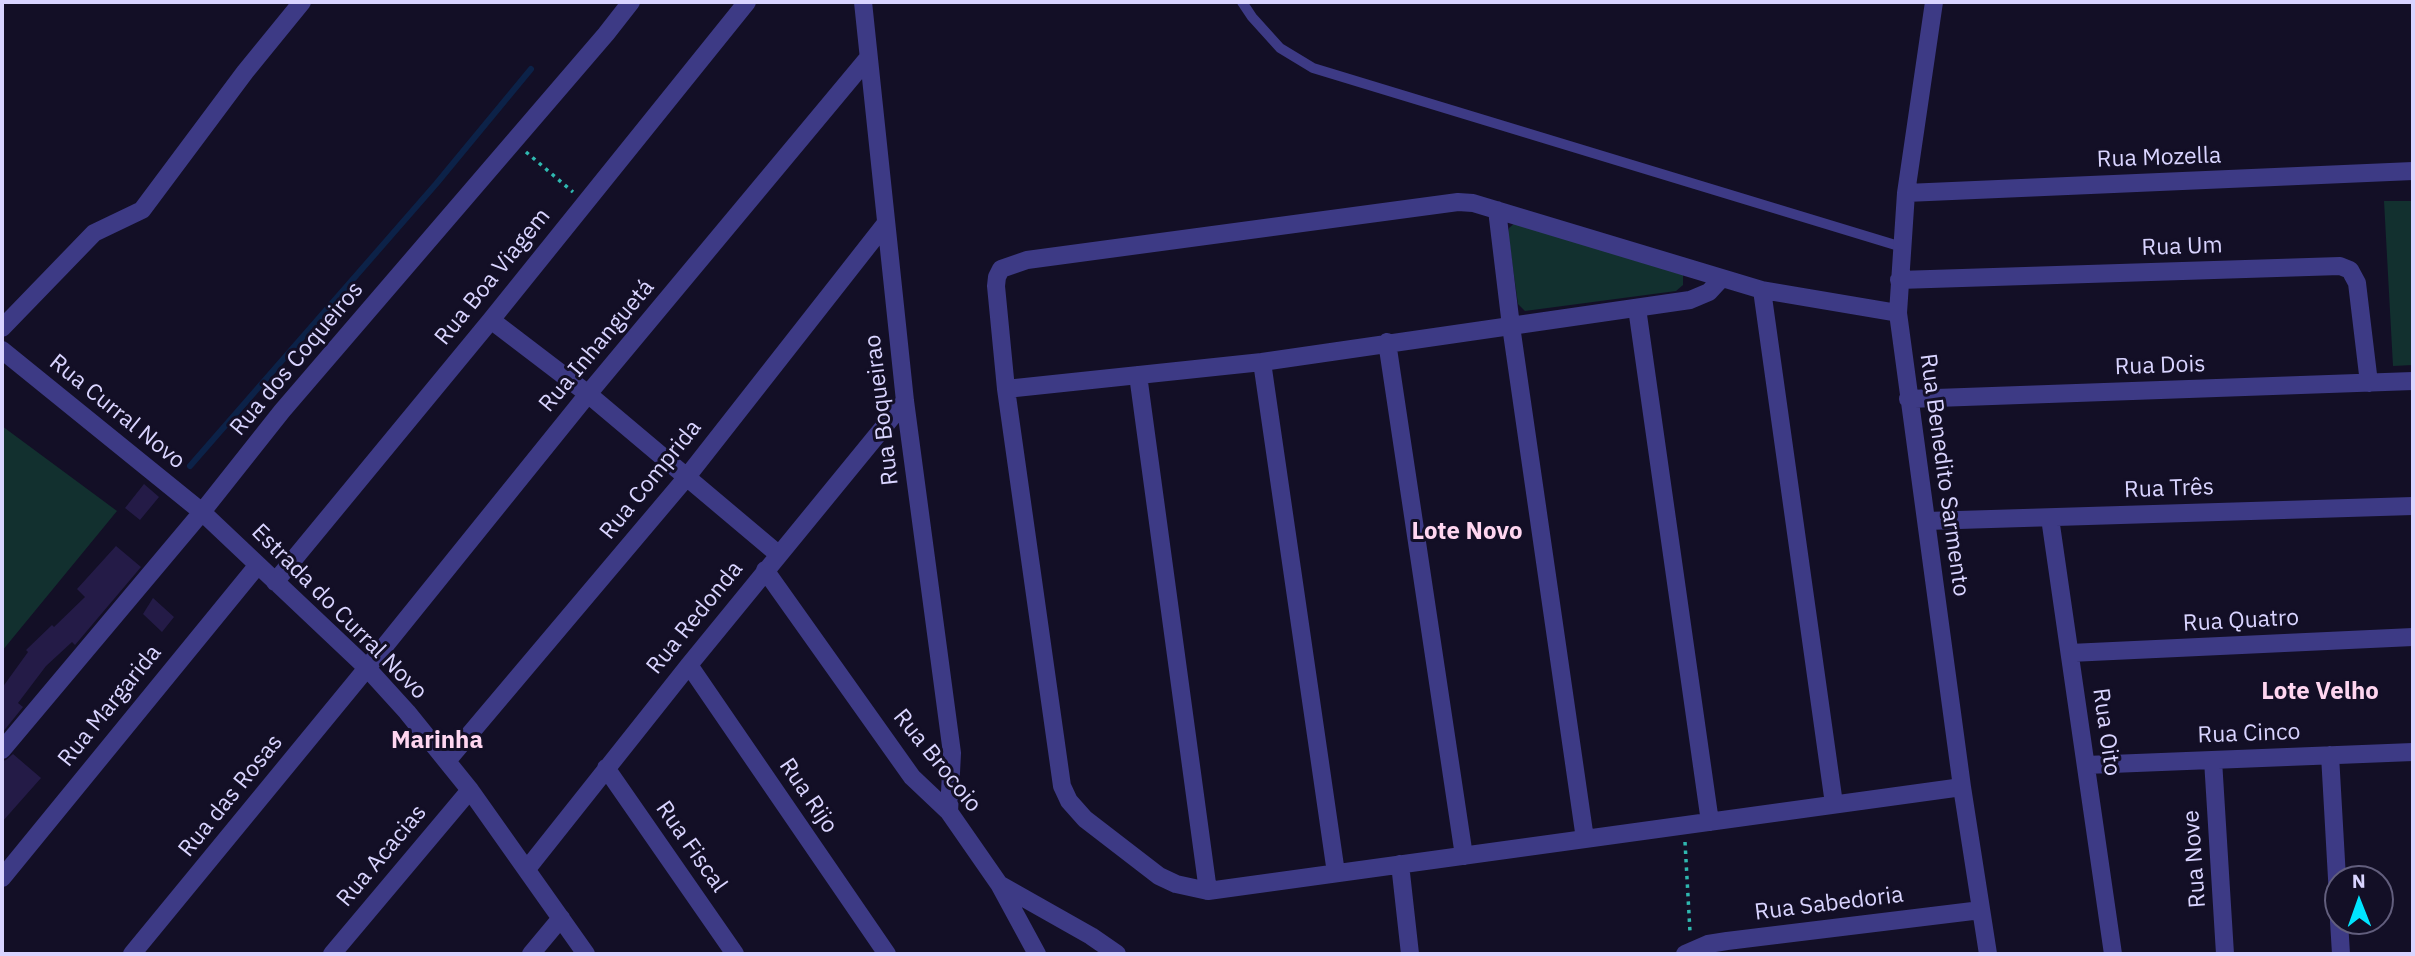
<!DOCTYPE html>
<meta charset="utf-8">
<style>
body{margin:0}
#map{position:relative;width:2415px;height:956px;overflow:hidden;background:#130f26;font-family:"IBM Plex Sans",sans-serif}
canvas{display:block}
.frame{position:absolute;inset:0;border:4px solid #d9d4ff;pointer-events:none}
.north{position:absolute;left:2324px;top:865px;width:70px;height:70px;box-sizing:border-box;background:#130f26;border:2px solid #625e7d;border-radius:50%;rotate:359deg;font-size:19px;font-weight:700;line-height:28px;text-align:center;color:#d9d4ff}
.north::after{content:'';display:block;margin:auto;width:24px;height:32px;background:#00e5ff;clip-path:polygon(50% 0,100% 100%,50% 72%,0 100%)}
</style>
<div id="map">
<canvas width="2415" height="956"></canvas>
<div class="frame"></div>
<div class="north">N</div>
</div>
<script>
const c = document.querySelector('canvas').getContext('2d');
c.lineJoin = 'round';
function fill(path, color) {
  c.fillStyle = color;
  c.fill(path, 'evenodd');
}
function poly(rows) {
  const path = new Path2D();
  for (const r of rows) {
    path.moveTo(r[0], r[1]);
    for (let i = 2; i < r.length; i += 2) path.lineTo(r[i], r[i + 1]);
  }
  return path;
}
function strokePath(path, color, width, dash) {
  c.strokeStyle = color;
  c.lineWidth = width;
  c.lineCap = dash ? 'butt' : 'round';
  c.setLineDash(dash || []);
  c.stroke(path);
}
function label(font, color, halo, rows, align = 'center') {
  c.font = font + ' "IBM Plex Sans",sans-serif';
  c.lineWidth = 6;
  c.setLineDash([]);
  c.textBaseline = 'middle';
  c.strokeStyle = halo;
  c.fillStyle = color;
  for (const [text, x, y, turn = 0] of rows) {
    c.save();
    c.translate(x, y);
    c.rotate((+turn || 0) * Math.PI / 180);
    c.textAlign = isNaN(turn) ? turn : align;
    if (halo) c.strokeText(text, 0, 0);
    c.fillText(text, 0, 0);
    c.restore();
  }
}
fill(poly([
 [2384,201,2413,201,2413,365,2393,366],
 [1517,221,1683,272,1683,285,1676,291,1525,311,1518,304,1508,233,1509,228],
 [2,426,117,511,2,651]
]), '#12302f');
strokePath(poly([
 [190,466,436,184,531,69]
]), '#0c2248', 6);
fill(poly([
 [144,484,159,497,140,520,125,508],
 [116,546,141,567,75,645,72,642,46,666,18,703,23,707,2,733,2,688,28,652,26,650,52,625,54,627,85,597,77,589],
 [153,598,174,617,162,632,143,614],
 [13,754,41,778,2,822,2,761,6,760]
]), '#241b47');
strokePath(poly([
 [526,152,573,192],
 [1685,842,1690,932]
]), '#2fb8b0', 3.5, [3.5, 5]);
strokePath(poly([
 [1242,2,1252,17,1280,48,1313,68,1902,247]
]), '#3d3a85', 10);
strokePath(poly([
 [863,2,905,401,952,753,949,812],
 [1934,2,1906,193,1898,313,1962,787,1988,954],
 [1906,193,2413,171],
 [1497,210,1511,326,1585,839],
 [1899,280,2340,266,2350,270,2357,283,2369,383],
 [1762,290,1834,804],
 [1637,308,1710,822],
 [1898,313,1762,290,1473,203,1458,202,1027,260,1001,269,997,277,996,286,1006,389,1062,786,1069,801,1085,819,1159,876,1176,884,1208,891,1962,787],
 [491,320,588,394,778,554],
 [2,328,94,233,142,210,245,72,302,2],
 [1387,342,1464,856],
 [2,350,202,512,367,668,407,712,470,790,586,954],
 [1262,362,1336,873],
 [1138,375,1208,891],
 [1006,389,1262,362,1690,300,1709,292,1721,279],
 [1908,399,2413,381],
 [2050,518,2113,954],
 [1926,521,2413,506],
 [765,570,912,777,949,812,999,884,1037,954],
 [275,582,491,320,747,2],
 [2070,653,2413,637],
 [689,665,887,954],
 [2,750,202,512,282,411,606,34,631,2],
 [2330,755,2338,896],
 [2213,760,2225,954],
 [447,761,686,478,886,223],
 [2086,765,2413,752],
 [606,768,735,954],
 [1400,864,1410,954],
 [527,869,689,665,905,401],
 [2,878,257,566],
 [999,884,1091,936,1117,954],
 [2339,921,2341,954],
 [132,954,367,668,588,394,868,58],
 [332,954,470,790],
 [531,954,561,918],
 [1685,954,1708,944,1727,941,1981,910]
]), '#3d3a85', 18);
label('23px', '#d9d4ff', '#130f26', [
 ["Rua Mozella",2159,158,-2],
 ["Rua Um",2182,247,-2],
 ["Rua Boa Viagem",493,277,-51],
 ["Rua Inhanguetá",597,346,-50],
 ["Rua dos Coqueiros",297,359,-50],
 ["Rua Dois",2160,366,-2],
 ["Rua Boqueirao",882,410,-97],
 ["Rua Curral Novo",117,412,39],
 ["Rua Benedito Sarmento",1944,475,82],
 ["Rua Comprida",651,480,-51],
 ["Rua Três",2169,489,-2],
 ["Estrada do Curral Novo",339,612,45],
 ["Rua Redonda",695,618,-51],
 ["Rua Quatro",2241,621,-3],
 ["Rua Margarida",110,706,-51],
 ["Rua Oito",2106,732,82],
 ["Rua Cinco",2249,734,-2],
 ["Rua Brocoio",937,761,51],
 ["Rua das Rosas",231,796,-51],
 ["Rua Rijo",808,796,56],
 ["Rua Fiscal",691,847,55],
 ["Rua Acacias",382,856,-50],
 ["Rua Nove",2195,859,-94],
 ["Rua Sabedoria",1829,904,-7]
]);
label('bold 24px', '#ffd6f0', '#130f26', [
 ["Lote Novo",1467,532],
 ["Lote Velho",2320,692],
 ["Marinha",437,741]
]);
</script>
